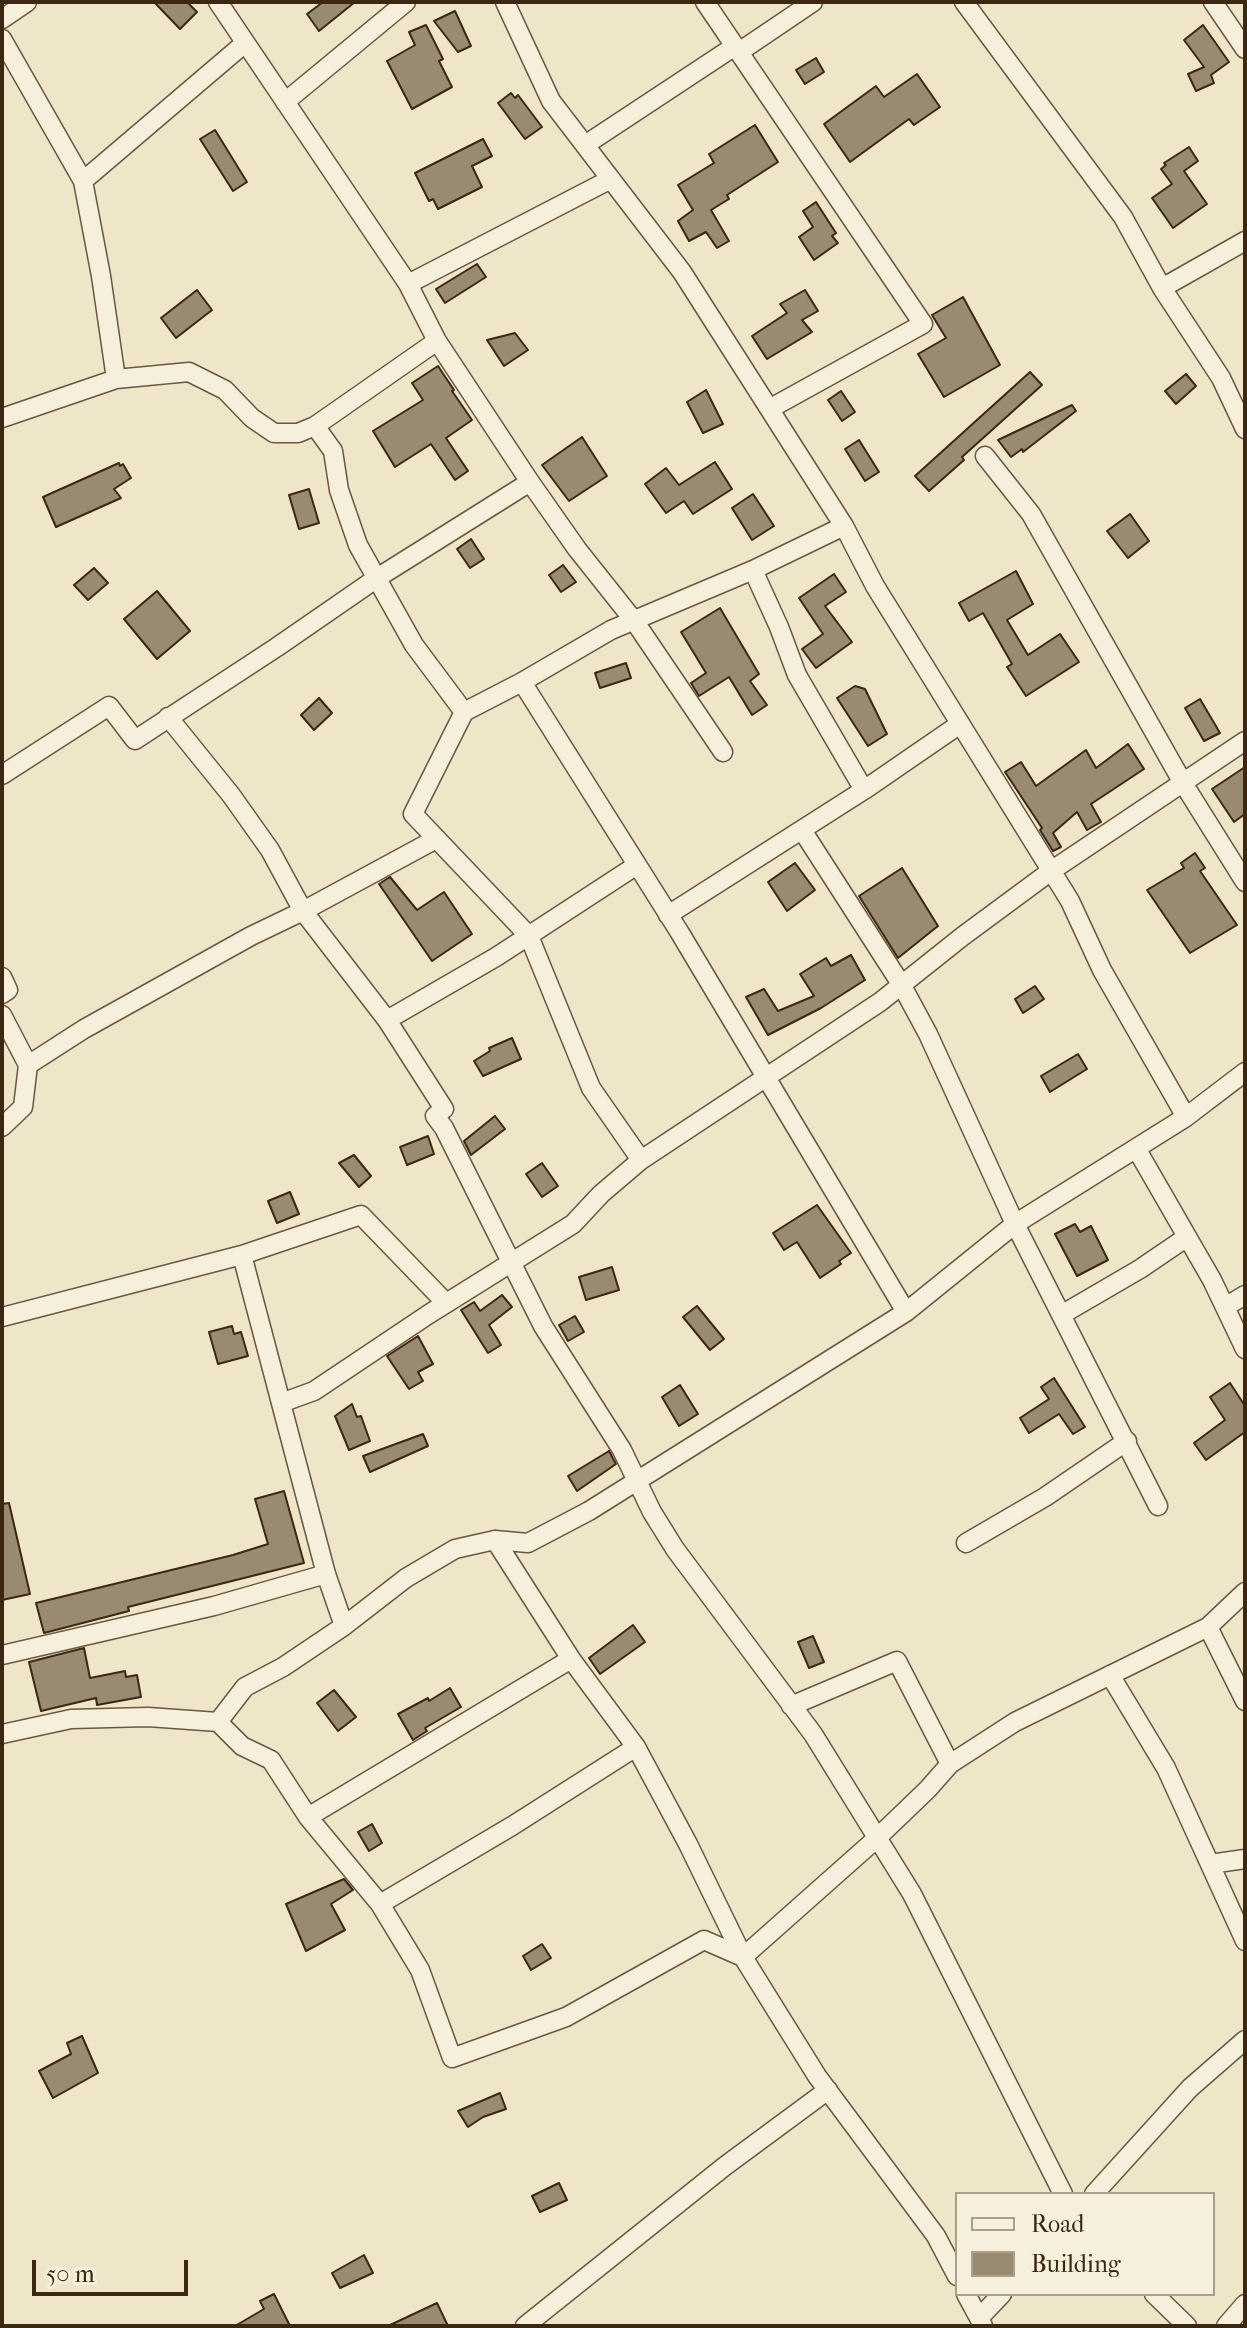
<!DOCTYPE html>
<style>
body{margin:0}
#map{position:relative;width:1247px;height:2328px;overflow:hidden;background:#efe6c9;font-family:"IM FELL French Canon",serif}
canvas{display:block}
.frame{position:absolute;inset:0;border:4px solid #3c2713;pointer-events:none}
.legend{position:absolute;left:955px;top:2192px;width:260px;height:104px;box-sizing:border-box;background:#f5efdc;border:2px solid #ab9f8c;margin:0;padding:10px 14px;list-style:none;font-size:24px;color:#3c2713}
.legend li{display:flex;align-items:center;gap:16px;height:40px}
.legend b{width:40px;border:2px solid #ab9f8c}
.scale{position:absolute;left:32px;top:2260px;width:156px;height:36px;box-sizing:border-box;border:4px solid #3c2713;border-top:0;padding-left:10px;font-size:24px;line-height:28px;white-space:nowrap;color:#3c2713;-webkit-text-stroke:6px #f5efdc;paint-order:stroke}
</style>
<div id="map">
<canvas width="1247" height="2328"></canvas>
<div class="frame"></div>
<ul class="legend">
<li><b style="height:10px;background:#f5efdc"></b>Road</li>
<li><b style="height:22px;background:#998a72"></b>Building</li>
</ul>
<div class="scale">50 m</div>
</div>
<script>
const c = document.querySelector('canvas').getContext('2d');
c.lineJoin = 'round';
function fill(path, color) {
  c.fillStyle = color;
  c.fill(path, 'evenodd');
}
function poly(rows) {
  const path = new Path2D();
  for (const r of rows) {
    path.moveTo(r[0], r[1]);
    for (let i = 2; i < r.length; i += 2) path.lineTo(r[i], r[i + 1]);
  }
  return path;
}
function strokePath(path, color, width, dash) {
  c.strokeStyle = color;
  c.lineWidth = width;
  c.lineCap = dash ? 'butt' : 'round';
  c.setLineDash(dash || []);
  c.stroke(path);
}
const building = poly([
 [154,2,187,2,197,12,180,29,154,2],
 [323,2,355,2,319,31,307,14,323,2],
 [455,11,471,46,458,52,434,21,455,11],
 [426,25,443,59,439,61,452,87,412,109,387,61,415,45,409,32,426,25],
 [1203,25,1229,62,1211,75,1214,83,1196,91,1188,74,1204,67,1184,40,1203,25],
 [816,58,824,72,805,84,796,70,816,58],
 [917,74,940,107,914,125,909,119,850,162,824,124,876,86,884,97,917,74],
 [511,93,515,98,518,95,542,127,525,139,498,103,511,93],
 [755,125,778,162,727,195,729,199,711,210,729,241,717,248,706,232,689,241,678,221,693,210,678,185,714,163,709,154,755,125],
 [215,130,247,182,233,191,200,139,215,130],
 [483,139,492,156,472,166,482,187,438,209,433,199,429,201,415,173,483,139],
 [1189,147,1198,161,1184,171,1207,204,1173,228,1152,198,1172,184,1161,169,1166,165,1164,163,1189,147],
 [816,202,836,233,832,236,838,243,814,260,799,237,813,227,803,211,816,202],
 [477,264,486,277,445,303,436,289,477,264],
 [197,290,212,310,176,338,161,318,197,290],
 [805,290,818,311,802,320,812,332,767,359,752,336,787,313,780,304,805,290],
 [963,297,1000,365,944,397,918,354,946,338,932,315,963,297],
 [515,333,528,350,504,366,487,340,515,333],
 [438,366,454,390,452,391,472,420,446,438,468,471,455,480,431,444,395,467,373,431,423,400,412,383,438,366],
 [1030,372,1042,385,962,457,964,460,929,491,915,476,1030,372],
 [1186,374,1196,386,1176,404,1165,391,1186,374],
 [706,390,723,424,703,433,687,402,706,390],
 [841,391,855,412,842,421,828,400,841,391],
 [1072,405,1076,411,1023,452,1022,449,1011,457,998,440,1072,405],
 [582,437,607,476,569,501,542,465,582,437],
 [859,440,879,472,865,481,845,449,859,440],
 [715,462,732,489,693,514,684,501,666,513,645,484,666,468,679,485,715,462],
 [119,463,120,466,123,464,131,478,114,489,121,498,56,527,43,497,119,463],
 [309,489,319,523,299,529,289,495,309,489],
 [753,494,774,526,752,540,732,508,753,494],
 [1130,514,1149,541,1128,558,1107,531,1130,514],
 [471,539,484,559,470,568,457,549,471,539],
 [563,565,576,582,561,592,549,575,563,565],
 [94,568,108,583,88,600,74,585,94,568],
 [1016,571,1033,604,1007,620,1028,655,1060,634,1079,662,1026,696,1007,667,1012,664,983,613,969,621,959,603,1016,571],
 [834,574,846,592,825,606,852,642,816,668,802,649,823,634,799,598,834,574],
 [157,591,190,631,157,659,124,619,157,591],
 [720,608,759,674,750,681,767,705,752,715,729,677,699,696,691,683,706,673,681,632,720,608],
 [626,663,631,678,600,688,595,673,626,663],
 [855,686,865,689,887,734,868,746,837,698,855,686],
 [319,698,332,713,314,730,301,715,319,698],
 [1200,699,1220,733,1204,741,1185,708,1200,699],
 [1128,744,1144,769,1091,804,1101,822,1087,830,1077,812,1053,833,1061,847,1053,851,1040,830,1042,828,1005,772,1021,762,1036,786,1086,750,1096,768,1128,744],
 [1245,767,1245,814,1234,822,1212,789,1245,767],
 [1195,853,1205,868,1200,871,1237,925,1190,953,1147,890,1184,868,1181,863,1195,853],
 [795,863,815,890,787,911,768,882,795,863],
 [902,868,938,926,898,958,859,896,902,868],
 [390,877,417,910,444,892,472,934,432,961,379,884,390,877],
 [851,955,865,980,821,1008,768,1035,746,997,764,989,778,1011,814,996,800,974,826,958,831,966,851,955],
 [1035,986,1044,999,1023,1013,1015,999,1035,986],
 [512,1038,521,1059,483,1076,474,1061,490,1051,489,1048,512,1038],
 [1078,1054,1087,1069,1050,1092,1041,1076,1078,1054],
 [495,1116,505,1129,471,1155,464,1141,495,1116],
 [428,1136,434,1154,407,1165,400,1147,428,1136],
 [354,1155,371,1176,359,1187,339,1163,354,1155],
 [542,1163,558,1186,542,1197,526,1174,542,1163],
 [290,1192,299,1214,277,1223,268,1201,290,1192],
 [817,1205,851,1253,839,1261,841,1264,820,1278,797,1242,784,1250,773,1233,817,1205],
 [1075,1224,1080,1232,1091,1226,1108,1260,1077,1276,1055,1234,1075,1224],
 [612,1267,619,1290,586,1300,579,1277,612,1267],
 [502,1295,512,1307,489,1325,501,1345,488,1353,461,1310,474,1302,480,1311,502,1295],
 [697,1306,724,1339,710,1350,683,1317,697,1306],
 [575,1316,584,1332,568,1341,559,1325,575,1316],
 [232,1326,234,1334,241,1332,248,1356,218,1364,209,1332,232,1326],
 [418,1336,433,1364,418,1372,423,1381,409,1389,387,1356,418,1336],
 [1054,1378,1085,1427,1073,1434,1059,1414,1029,1433,1020,1418,1049,1399,1041,1387,1054,1378],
 [1230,1383,1245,1406,1245,1432,1206,1460,1194,1443,1225,1420,1210,1397,1230,1383],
 [680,1385,698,1414,679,1426,662,1397,680,1385],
 [352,1404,357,1417,361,1416,370,1441,349,1450,335,1416,352,1404],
 [423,1434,428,1446,370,1472,363,1456,423,1434],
 [609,1451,616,1464,577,1491,568,1476,609,1451],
 [284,1491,304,1563,128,1607,129,1611,44,1633,36,1603,233,1555,268,1544,255,1499,284,1491],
 [9,1503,30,1594,2,1600,2,1504,9,1503],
 [633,1625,645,1642,600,1674,589,1658,633,1625],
 [813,1636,824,1662,809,1668,798,1642,813,1636],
 [84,1648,90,1678,125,1671,126,1677,137,1675,141,1697,97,1705,96,1698,41,1711,29,1662,84,1648],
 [450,1688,461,1707,425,1728,427,1731,413,1740,398,1714,428,1698,429,1701,450,1688],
 [334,1690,356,1717,338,1731,317,1703,334,1690],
 [372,1824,382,1843,369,1851,358,1832,372,1824],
 [344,1879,353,1890,331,1904,345,1930,306,1951,286,1904,344,1879],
 [542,1944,551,1958,531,1970,523,1956,542,1944],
 [82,2036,98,2073,53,2098,39,2071,71,2054,67,2043,82,2036],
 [500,2093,506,2109,483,2117,468,2127,458,2111,500,2093],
 [559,2183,567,2200,540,2212,532,2196,559,2183],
 [364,2255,373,2273,340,2288,332,2273,364,2255],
 [274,2294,290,2326,235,2326,264,2309,260,2301,274,2294],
 [437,2303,448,2326,388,2326,437,2303]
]);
fill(building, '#998a72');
strokePath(building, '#3c2713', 2);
const street = poly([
 [218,2,408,284,437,341,530,482,577,549,635,622,723,752],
 [505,2,551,101,682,272,844,526,875,586,1070,901,1102,970,1186,1117],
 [705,2,923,324,771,408],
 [964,2,1123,217,1162,288,1221,378,1245,429],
 [1213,2,1245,49],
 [2,19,27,2],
 [2,39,83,181,101,276,116,379],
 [739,52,813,2],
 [285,102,406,2],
 [585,145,735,46],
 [83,181,245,43],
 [408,284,611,179],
 [1162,288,1245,241],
 [437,341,315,426,333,451,339,490,358,545,414,645,464,712],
 [2,418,116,379,189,372,225,390,252,418,274,433,298,433,315,426],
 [985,456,1031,514,1183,783,1245,882],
 [753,570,779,627,797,675,864,790],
 [522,682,680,933,906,1312],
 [168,717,231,795,270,850,303,911,387,1020,444,1109,435,1116,444,1128,543,1326,622,1450,652,1512,675,1549,813,1734,912,1894,1063,2194],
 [2,775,109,706,135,740,277,647,377,578,530,482],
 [802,830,901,984,928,1034,1015,1224,1158,1506],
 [668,915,864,790,960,724],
 [2,977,8,990,2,994],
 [2,1015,28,1065,23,1107,2,1127],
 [387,1020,496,957,637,865],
 [28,1065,84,1029,251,936,303,911,436,839],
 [1136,1148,1212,1280,1245,1349],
 [641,1160,591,1088,529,936,413,814,464,712,522,682,611,630,753,570,844,526],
 [242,1255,326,1574,344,1626],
 [1225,1307,1245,1295],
 [1061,1315,1140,1269,1187,1237],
 [2,1317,242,1255,361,1215,446,1303],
 [281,1403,314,1391,429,1314,573,1224,601,1194,641,1160,880,1002,963,936,1051,871,1245,741],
 [495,1540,571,1659,636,1747,688,1844,743,1957,817,2076,936,2236,957,2276],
 [966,1543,1045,1497,1127,1441],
 [1208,1627,1245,1701],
 [2,1655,214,1606,326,1574],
 [1110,1675,1166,1768,1245,1941],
 [791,1706,897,1661,950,1764],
 [218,1722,242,1746,271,1760,308,1817,380,1904,420,1970,452,2058,566,2017,704,1940,743,1957,876,1839,928,1789,950,1764,1015,1722,1208,1627,1245,1592],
 [2,1734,71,1719,148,1717,218,1722,245,1687,283,1667,344,1626,406,1578,455,1549,495,1540,528,1543,589,1511,906,1312,1015,1224,1186,1117,1245,1072],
 [308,1817,571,1659],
 [1210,1864,1245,1859],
 [380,1904,512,1826,636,1747],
 [1094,2194,1190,2088,1245,2040],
 [966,2294,979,2318],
 [1154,2294,1187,2326],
 [525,2326,725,2166,828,2090],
 [983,2326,979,2318,1002,2294],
 [1226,2326,1245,2304]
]);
strokePath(street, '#695740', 21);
strokePath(street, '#f5efdc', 18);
</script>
